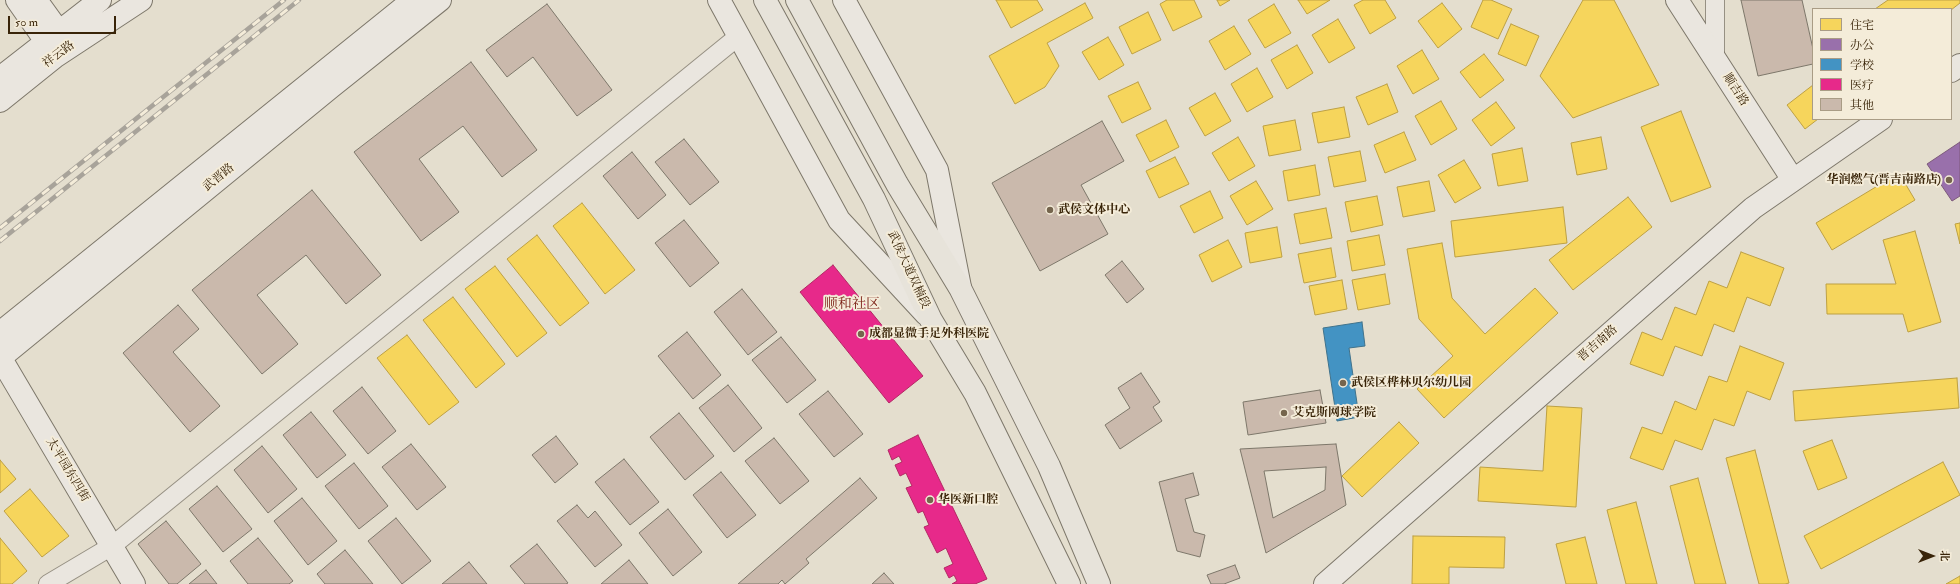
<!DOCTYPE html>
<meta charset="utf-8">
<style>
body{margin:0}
#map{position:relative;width:1960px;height:584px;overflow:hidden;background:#e4dece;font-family:"IM FELL Double Pica","Noto Serif SC",serif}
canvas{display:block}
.legend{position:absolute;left:1812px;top:8px;width:140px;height:112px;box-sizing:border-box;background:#f4ecd9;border:1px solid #a99c85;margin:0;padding:5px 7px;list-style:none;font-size:12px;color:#392408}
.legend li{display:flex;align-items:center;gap:8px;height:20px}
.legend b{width:20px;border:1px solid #a99c85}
.north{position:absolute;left:1912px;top:536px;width:40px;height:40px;-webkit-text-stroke:3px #f4ecd9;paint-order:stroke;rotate:90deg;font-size:11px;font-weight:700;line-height:16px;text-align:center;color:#392408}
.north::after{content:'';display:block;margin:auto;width:14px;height:18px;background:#392408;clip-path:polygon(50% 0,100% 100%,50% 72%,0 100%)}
.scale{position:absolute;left:8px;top:16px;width:108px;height:18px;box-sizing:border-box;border:2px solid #392408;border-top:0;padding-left:5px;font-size:12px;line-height:14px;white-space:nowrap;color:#392408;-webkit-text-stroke:3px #f4ecd9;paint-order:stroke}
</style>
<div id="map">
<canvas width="1960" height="584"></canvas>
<ul class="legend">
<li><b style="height:11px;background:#f6d55c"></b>住宅</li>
<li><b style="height:11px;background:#9970ab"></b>办公</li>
<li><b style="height:11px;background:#4393c3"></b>学校</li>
<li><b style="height:11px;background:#e7298a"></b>医疗</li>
<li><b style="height:11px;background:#cab9ac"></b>其他</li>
</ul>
<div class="north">北</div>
<div class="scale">50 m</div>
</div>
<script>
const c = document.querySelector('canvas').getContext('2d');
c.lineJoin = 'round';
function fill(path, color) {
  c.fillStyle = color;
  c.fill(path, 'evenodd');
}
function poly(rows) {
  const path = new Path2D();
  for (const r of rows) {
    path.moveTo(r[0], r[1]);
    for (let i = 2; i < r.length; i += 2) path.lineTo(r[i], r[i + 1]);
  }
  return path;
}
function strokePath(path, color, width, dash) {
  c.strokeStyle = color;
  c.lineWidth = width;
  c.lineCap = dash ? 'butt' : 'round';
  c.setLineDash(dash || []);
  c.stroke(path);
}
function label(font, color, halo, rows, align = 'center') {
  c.font = font + ' "IM FELL Double Pica","Noto Serif SC",serif';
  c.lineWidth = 4;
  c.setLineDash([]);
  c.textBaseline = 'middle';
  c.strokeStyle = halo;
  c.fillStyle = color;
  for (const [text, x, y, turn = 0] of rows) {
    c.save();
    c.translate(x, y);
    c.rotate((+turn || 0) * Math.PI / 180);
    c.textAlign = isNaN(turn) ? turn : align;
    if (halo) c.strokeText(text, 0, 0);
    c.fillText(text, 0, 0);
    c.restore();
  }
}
const homes = poly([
 [996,0,1037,0,1043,10,1011,28,996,0],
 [1167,0,1194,0,1202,17,1173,31,1160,4,1167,0],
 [1217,0,1230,0,1220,6,1217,0],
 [1298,0,1330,0,1307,14,1298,0],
 [1363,0,1385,0,1396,18,1370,34,1354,5,1363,0],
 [1483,0,1491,0,1512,9,1498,39,1471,27,1483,0],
 [1583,0,1614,0,1659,85,1573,118,1540,76,1583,0],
 [1888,0,1960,0,1960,3,1951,10,1875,9,1888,0],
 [1085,3,1093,18,1047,43,1059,66,1045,87,1015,104,989,56,1085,3],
 [1442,3,1462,29,1438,48,1418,21,1442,3],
 [1274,4,1291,33,1265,48,1248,20,1274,4],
 [1148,12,1161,40,1132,54,1119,27,1148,12],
 [1338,19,1355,48,1329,63,1312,35,1338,19],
 [1511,24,1539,36,1526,66,1498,54,1511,24],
 [1234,26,1251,54,1225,70,1209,41,1234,26],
 [1108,37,1124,65,1099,80,1082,52,1108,37],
 [1297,45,1313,73,1287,89,1271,60,1297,45],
 [1422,50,1439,79,1413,94,1397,66,1422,50],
 [1484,54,1504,80,1480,98,1460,72,1484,54],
 [1257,68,1273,97,1247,112,1231,84,1257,68],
 [1138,82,1151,109,1122,123,1108,96,1138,82],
 [1387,84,1398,112,1368,125,1356,97,1387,84],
 [1813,85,1813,119,1818,119,1805,129,1787,105,1813,85],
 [1215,93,1231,121,1205,136,1189,108,1215,93],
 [1441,101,1457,129,1431,145,1415,116,1441,101],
 [1496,102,1515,128,1491,146,1472,120,1496,102],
 [1344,107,1350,137,1318,143,1312,113,1344,107],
 [1681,111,1711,187,1671,202,1641,127,1681,111],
 [1166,120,1179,147,1150,162,1136,135,1166,120],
 [1295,120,1301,150,1269,156,1263,126,1295,120],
 [1404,132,1416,160,1385,173,1374,145,1404,132],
 [1238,137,1255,166,1229,181,1212,153,1238,137],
 [1601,137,1607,169,1577,175,1571,143,1601,137],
 [1522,148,1528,181,1498,186,1492,154,1522,148],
 [1360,151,1366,181,1334,187,1328,157,1360,151],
 [1175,157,1189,184,1159,198,1146,171,1175,157],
 [1464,160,1481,188,1455,203,1438,175,1464,160],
 [1315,165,1320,195,1288,201,1283,171,1315,165],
 [1899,173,1915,200,1832,250,1816,223,1899,173],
 [1256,181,1273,209,1247,225,1230,196,1256,181],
 [1429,181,1435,211,1403,217,1397,187,1429,181],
 [1210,191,1223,218,1194,233,1180,206,1210,191],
 [1377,196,1383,225,1351,232,1345,202,1377,196],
 [1628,197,1652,227,1573,290,1549,260,1628,197],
 [582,203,635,270,605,294,553,226,582,203],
 [1563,207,1567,243,1455,257,1451,221,1563,207],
 [1326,208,1332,238,1300,244,1294,214,1326,208],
 [1960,223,1960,244,1955,224,1960,223],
 [1277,227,1282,257,1250,263,1245,233,1277,227],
 [1915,231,1941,322,1908,332,1903,314,1827,314,1826,284,1896,284,1883,240,1915,231],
 [537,235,589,303,560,326,507,259,537,235],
 [1379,235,1385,265,1352,271,1347,241,1379,235],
 [1228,240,1242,267,1212,282,1199,255,1228,240],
 [1442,243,1452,298,1485,334,1535,288,1558,313,1444,418,1417,389,1453,356,1419,319,1407,249,1442,243],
 [1331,248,1336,277,1304,283,1298,254,1331,248],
 [1741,252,1784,268,1770,306,1747,297,1734,332,1714,324,1702,356,1675,346,1663,376,1630,364,1642,332,1662,340,1675,307,1696,315,1709,281,1727,288,1741,252],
 [495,266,547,333,517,357,465,289,495,266],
 [1385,274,1390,304,1358,310,1352,280,1385,274],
 [1342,280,1347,309,1315,315,1309,286,1342,280],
 [453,297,505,364,476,388,423,320,453,297],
 [407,335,459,402,429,425,377,358,407,335],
 [1740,346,1784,363,1770,400,1747,391,1734,426,1714,419,1702,450,1675,440,1663,470,1630,458,1642,427,1662,434,1675,401,1696,410,1709,376,1727,382,1740,346],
 [1957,378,1959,408,1795,421,1793,391,1957,378],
 [1547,406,1582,408,1576,507,1478,501,1480,467,1543,471,1547,406],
 [1399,422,1419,443,1362,497,1342,476,1399,422],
 [1832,440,1847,478,1818,490,1803,451,1832,440],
 [1755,450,1789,583,1785,584,1759,584,1726,458,1755,450],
 [0,460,16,479,0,493,0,460],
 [1943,462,1960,495,1821,569,1804,536,1943,462],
 [1698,478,1726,584,1695,584,1670,486,1698,478],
 [30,489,69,536,42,557,4,511,30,489],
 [1636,502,1657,584,1626,584,1607,510,1636,502],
 [1413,536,1505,537,1504,568,1449,567,1449,584,1412,584,1413,536],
 [1585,537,1597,584,1566,584,1556,544,1585,537],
 [0,538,27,571,12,584,0,584,0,538],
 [1960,576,1960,584,1946,584,1960,576]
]);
fill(homes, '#f6d55c');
strokePath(homes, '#bda043', 1);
const offices = poly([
 [1960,142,1960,196,1952,201,1927,164,1960,142]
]);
fill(offices, '#9970ab');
strokePath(offices, '#7c597a', 1);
const schools = poly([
 [1362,322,1365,346,1349,348,1359,417,1337,421,1323,328,1362,322]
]);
fill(schools, '#4393c3');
strokePath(schools, '#40728b', 1);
const health = poly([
 [833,265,923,376,889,403,800,292,833,265],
 [918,435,987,579,975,584,952,584,957,581,954,575,949,578,944,568,953,564,946,548,937,553,924,527,929,525,923,511,918,513,906,488,912,486,906,473,900,476,895,465,902,462,899,456,892,460,888,450,918,435]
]);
fill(health, '#e7298a');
strokePath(health, '#b32863', 1);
const building = poly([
 [1741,0,1802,0,1813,49,1813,64,1758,76,1741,0],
 [547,4,612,90,577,116,533,57,507,77,486,50,547,4],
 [471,62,537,150,502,177,463,126,419,159,459,212,421,241,354,152,471,62],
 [1102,121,1124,161,1081,185,1108,234,1040,271,992,183,1102,121],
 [684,139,719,182,690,205,655,162,684,139],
 [632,152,666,195,638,219,603,176,632,152],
 [312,190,381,275,346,304,306,255,257,295,298,344,262,374,192,290,312,190],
 [684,220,719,263,690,287,655,243,684,220],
 [1122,261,1144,289,1127,303,1105,275,1122,261],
 [742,289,777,332,748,355,714,312,742,289],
 [178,305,199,329,173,352,220,406,190,432,123,353,178,305],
 [687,332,721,375,693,399,658,356,687,332],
 [781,337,816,380,787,403,752,360,781,337],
 [1141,373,1160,402,1153,407,1162,421,1120,449,1105,425,1130,408,1118,388,1141,373],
 [728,385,762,428,734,452,699,408,728,385],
 [362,387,396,431,368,454,333,411,362,387],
 [1320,390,1326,423,1248,435,1243,402,1320,390],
 [828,391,863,434,834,457,799,414,828,391],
 [311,412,346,455,317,478,283,435,311,412],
 [679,413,714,456,685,480,650,437,679,413],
 [556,436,578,464,555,483,532,455,556,436],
 [774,438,809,481,780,504,745,461,774,438],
 [411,444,446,487,417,510,382,467,411,444],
 [1336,444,1346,505,1266,553,1240,449,1336,444],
 [1326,467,1325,490,1273,518,1264,471,1326,467],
 [262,446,297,489,268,513,234,470,262,446],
 [624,459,659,502,630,525,595,482,624,459],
 [354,463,388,506,359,529,325,486,354,463],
 [721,472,756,515,727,538,693,495,721,472],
 [1193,473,1199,495,1185,499,1194,532,1205,535,1200,557,1177,551,1159,482,1193,473],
 [860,478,877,498,806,559,809,563,785,584,782,580,778,584,738,584,860,478],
 [217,486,252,529,223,552,189,509,217,486],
 [302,498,337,541,308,565,274,521,302,498],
 [577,505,588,518,595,511,622,545,595,567,557,521,577,505],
 [668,509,702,552,673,576,639,533,668,509],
 [396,518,431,561,402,584,368,541,396,518],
 [166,521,201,564,177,584,169,584,138,544,166,521],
 [258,538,293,581,289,584,248,584,230,561,258,538],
 [537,544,568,583,566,584,525,584,510,566,537,544],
 [345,550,373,584,325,584,317,574,345,550],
 [629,560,648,584,601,584,629,560],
 [469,562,487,584,442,584,469,562],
 [1235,565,1240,578,1224,584,1211,584,1207,575,1235,565],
 [206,570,217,584,189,584,206,570],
 [884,573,894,584,872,584,884,573]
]);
fill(building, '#cab9ac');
strokePath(building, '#7d776a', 1);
const street = poly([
 [1715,60,1715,0],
 [48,584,112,546,740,35]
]);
const secondary = poly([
 [17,0,54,53],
 [36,0,67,43],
 [719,0,839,220,926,314],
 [844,0,937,170,960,287],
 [1677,0,1793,180],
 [1951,71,1960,65],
 [0,78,100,0],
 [0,101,56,56,141,0],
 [0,333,413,0],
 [0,357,134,584],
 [0,358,331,87,440,0],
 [1325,584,1753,208,1881,119]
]);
const primary = poly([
 [765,0,874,199,931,320,975,393,1069,584],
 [797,0,897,184,960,288,1049,466,1099,584]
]);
strokePath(street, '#969083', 20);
strokePath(secondary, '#7d776a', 24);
strokePath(primary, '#7d776a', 24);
strokePath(street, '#eae6df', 18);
strokePath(secondary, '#eae6df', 22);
strokePath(primary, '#e7e3da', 22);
const rail = poly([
 [0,228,284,0],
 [0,241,299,0]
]);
strokePath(rail, '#a8a39a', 4.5);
strokePath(rail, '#f4ecd9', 3, [9]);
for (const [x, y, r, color] of [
 [1949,180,4,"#75654d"],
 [1050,210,4,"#75654d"],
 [861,334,4,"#75654d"],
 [1343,383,4,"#75654d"],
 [1284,413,4,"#75654d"],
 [930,500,4,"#75654d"]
]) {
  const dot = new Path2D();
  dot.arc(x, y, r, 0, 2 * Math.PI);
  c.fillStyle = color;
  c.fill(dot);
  strokePath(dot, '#f4ecd9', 1.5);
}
label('12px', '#392408', '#f4ecd9', [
 ["祥云路",59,55,-36],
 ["顺吉路",1735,90,57],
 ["武晋路",219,178,-39],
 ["武侯大道双楠段",908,270,65],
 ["晋吉南路",1598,344,-41],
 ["太平园东四街",67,470,59]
]);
label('bold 12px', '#392408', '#f4ecd9', [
 ["华润燃气(晋吉南路店)",1941,180,"right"],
 ["武侯文体中心",1058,210],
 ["成都显微手足外科医院",869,334],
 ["武侯区桦林贝尔幼儿园",1351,383],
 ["艾克斯网球学院",1292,413],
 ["华医新口腔",938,500]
], 'left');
label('14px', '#7a1f14', '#f4ecd9', [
 ["顺和社区",852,305]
]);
</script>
